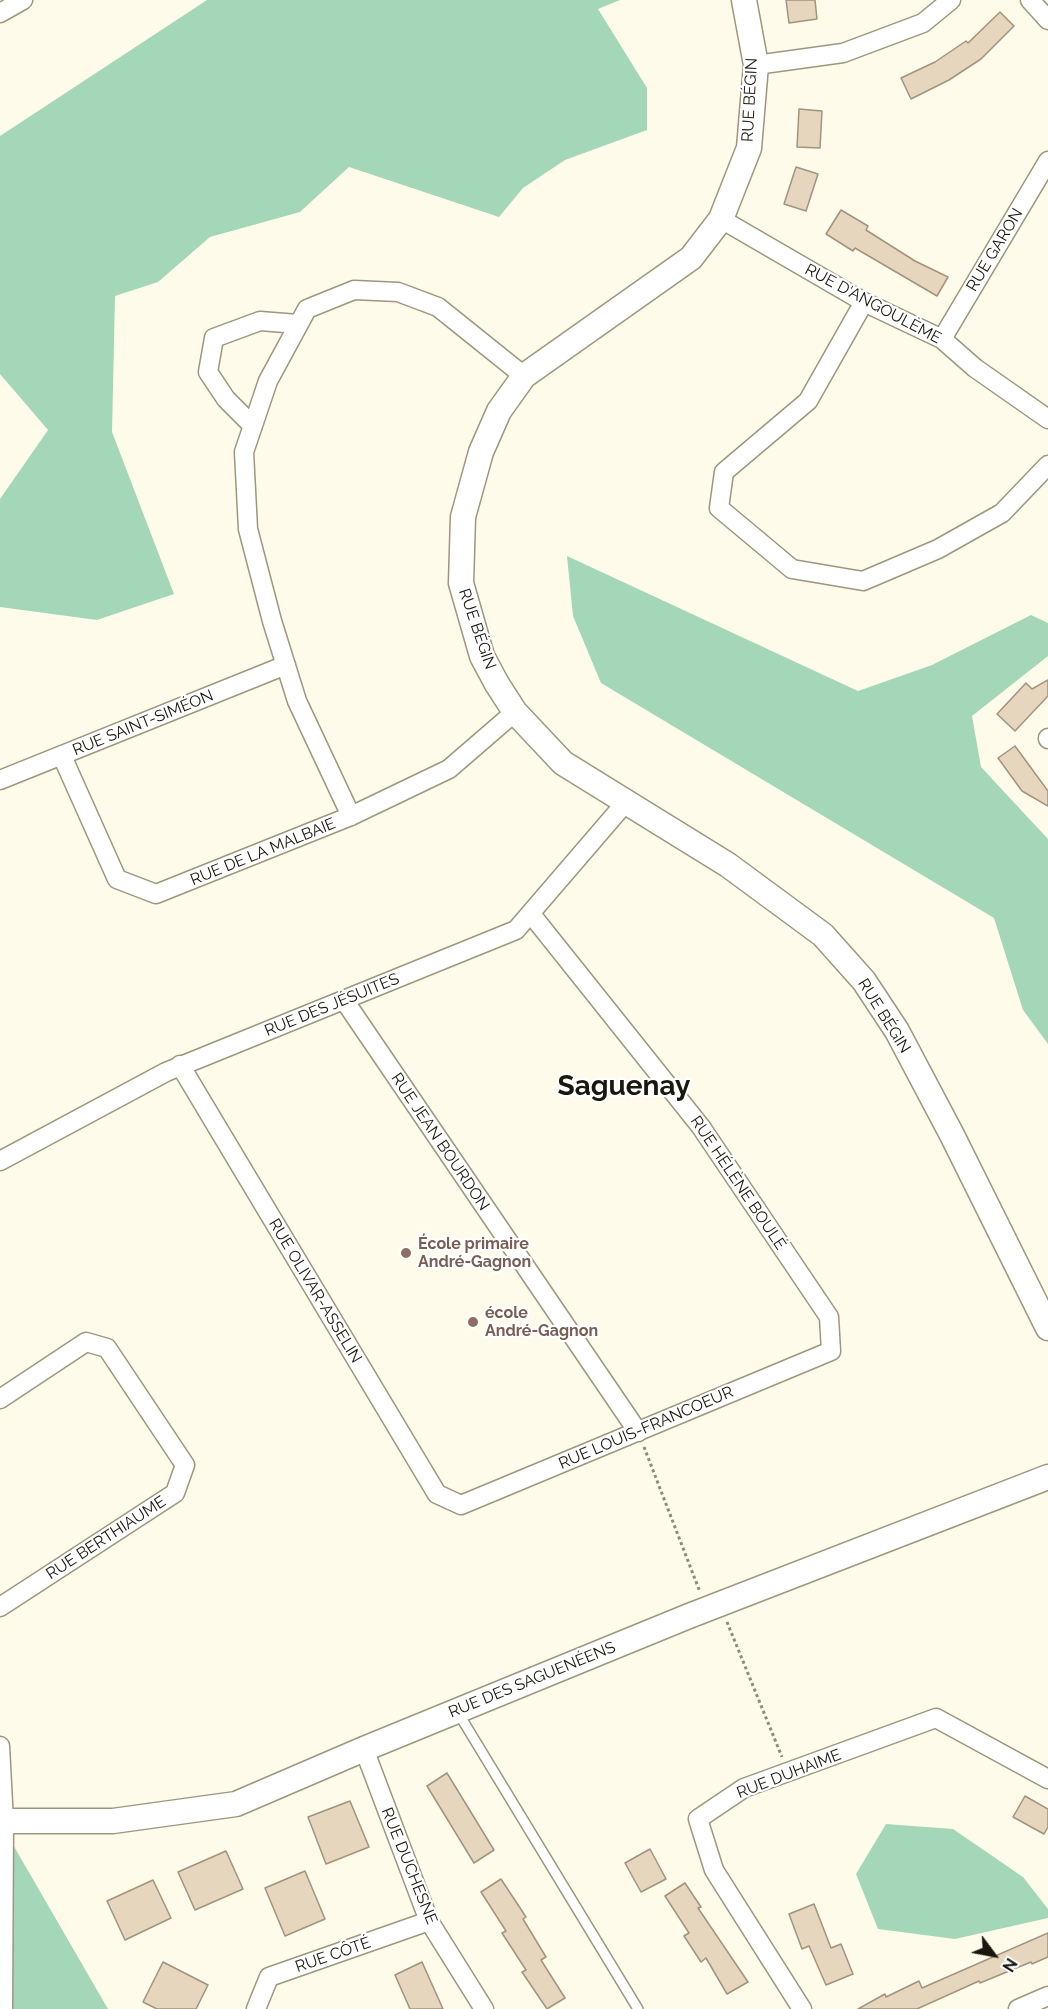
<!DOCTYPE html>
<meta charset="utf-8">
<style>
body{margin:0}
#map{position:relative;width:1048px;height:2009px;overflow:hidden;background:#fefbea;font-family:Raleway,sans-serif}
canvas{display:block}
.north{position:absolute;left:964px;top:1925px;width:60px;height:60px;-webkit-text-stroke:4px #fff;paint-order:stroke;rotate:122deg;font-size:16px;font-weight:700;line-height:24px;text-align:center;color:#1a180e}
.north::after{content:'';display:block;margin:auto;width:21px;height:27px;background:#1a180e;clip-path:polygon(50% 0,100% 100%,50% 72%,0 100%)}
</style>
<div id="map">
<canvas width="1048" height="2009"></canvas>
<div class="north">N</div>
</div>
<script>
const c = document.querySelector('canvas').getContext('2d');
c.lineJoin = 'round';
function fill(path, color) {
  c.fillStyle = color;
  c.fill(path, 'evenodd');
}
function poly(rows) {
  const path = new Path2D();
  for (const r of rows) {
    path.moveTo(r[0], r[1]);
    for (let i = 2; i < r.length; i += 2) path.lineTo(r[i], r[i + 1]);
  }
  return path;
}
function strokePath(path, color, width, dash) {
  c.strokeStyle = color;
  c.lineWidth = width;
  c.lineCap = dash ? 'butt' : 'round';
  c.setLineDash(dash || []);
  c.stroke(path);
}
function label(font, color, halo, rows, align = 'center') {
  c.font = font + ' Raleway,sans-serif';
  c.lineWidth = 4.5;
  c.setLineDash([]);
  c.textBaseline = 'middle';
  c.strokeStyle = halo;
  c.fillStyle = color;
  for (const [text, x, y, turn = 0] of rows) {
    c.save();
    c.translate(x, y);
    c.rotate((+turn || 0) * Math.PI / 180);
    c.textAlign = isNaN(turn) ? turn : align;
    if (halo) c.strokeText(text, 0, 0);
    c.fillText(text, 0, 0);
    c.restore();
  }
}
fill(poly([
 [207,0,620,0,598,9,647,88,647,130,565,160,523,188,499,217,349,167,300,212,210,237,158,282,115,296,112,432,174,594,97,620,0,607,0,499,48,430,0,374,0,136],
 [567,556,858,691,932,665,1031,615,1048,623,1048,656,972,716,981,767,1048,839,1048,1044,1023,1010,994,918,601,683,573,616],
 [886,1824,953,1829,1023,1877,1048,1909,1048,1918,955,1939,878,1929,856,1874],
 [12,1843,108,2009,9,2009]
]), '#a4d7b8');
const building = poly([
 [786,0,815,0,817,19,789,23,786,0],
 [1000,12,1014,26,981,59,949,80,911,99,901,78,935,62,966,41,968,43,1000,12],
 [799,109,822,111,820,148,797,147,799,109],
 [796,167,818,174,806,211,784,204,796,167],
 [841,210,868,226,866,230,915,261,948,277,937,296,855,248,853,251,826,234,841,210],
 [1048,680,1048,696,1015,731,997,714,1026,683,1032,689,1048,680],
 [1015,746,1048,791,1048,806,1022,791,998,758,1015,746],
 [447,1773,494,1850,474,1863,427,1786,447,1773],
 [1025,1796,1048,1809,1048,1827,1044,1834,1013,1817,1025,1796],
 [350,1801,369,1847,326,1864,308,1817,350,1801],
 [650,1849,666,1879,641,1892,625,1863,650,1849],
 [226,1851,243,1889,195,1910,178,1872,226,1851],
 [305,1871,325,1919,285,1936,265,1888,305,1871],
 [501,1879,526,1917,523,1919,546,1957,541,1960,565,1998,547,2009,522,1972,526,1970,502,1933,506,1931,481,1892,501,1879],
 [153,1880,171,1918,125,1940,107,1901,153,1880],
 [685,1883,701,1907,698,1908,748,1982,727,1994,706,1958,701,1962,684,1936,689,1933,665,1896,685,1883],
 [814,1904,831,1948,841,1944,853,1974,826,1985,809,1946,802,1949,789,1914,814,1904],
 [1048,1933,1048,1957,1032,1964,1031,1962,980,1983,979,1981,917,2009,858,2009,885,1994,886,1997,919,1981,922,1988,1048,1933],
 [163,1962,208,1985,196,2009,157,2009,143,2002,163,1962],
 [422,1962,443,2009,410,2009,395,1975,422,1962]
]);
fill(building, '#e6d6bd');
strokePath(building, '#a3937c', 1.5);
const service = poly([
 [457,1711,638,2009]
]);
const minor = poly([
 [1030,0,1048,20],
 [0,13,23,0],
 [756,65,843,53,923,23,951,0],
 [721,219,864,302,942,339,975,368,1048,419],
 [864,302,808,401,724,472,719,508,792,569,863,581,938,549,1002,513,1048,465],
 [942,339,1048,161],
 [253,426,226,399,208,372,214,338,260,321,298,324],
 [1048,738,1048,739],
 [62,756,117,879,156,894,351,816,449,769,515,712],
 [0,780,286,665],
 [351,816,297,701,272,621,248,529,244,452,268,381,307,309,354,290,398,292,438,307,524,376],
 [344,1000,638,1432],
 [180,1065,437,1494,461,1505,831,1351,829,1317,701,1127,531,914],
 [0,1161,166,1072,516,930,626,802],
 [0,1399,86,1342,107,1348,185,1465,175,1493,0,1607],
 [0,1746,4,1822,3,2009],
 [364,1749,429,1921,484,2009],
 [256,2009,269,1977,429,1921],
 [802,2009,714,1870,698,1819,744,1788,936,1718,1048,1779],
 [1018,2009,1048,1996]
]);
const tertiary = poly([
 [744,0,756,65,749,148,721,219,691,258,524,376,499,411,481,452,463,517,461,583,482,656,497,684,515,712,563,763,728,865,823,935,864,981,897,1031,952,1135,1048,1328],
 [0,1821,113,1821,236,1804,364,1749,689,1616,1048,1477]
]);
strokePath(service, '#9c977d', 12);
strokePath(minor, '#9c977d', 21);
strokePath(tertiary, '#9c977d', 27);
strokePath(poly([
 [644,1447,700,1592],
 [727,1622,782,1757]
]), '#8c8a7c', 3, [3, 3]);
strokePath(service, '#fff', 9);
strokePath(minor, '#fff', 18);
strokePath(tertiary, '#fff', 24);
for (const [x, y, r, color] of [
 [406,1253,6,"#8d6e63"],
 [473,1322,6,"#8d6e63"]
]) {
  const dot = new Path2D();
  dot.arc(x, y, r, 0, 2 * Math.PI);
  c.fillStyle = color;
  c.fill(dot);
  strokePath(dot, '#fff', 2);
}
label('16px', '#1a180e', '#fff', [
 ["RUE BÉGIN",750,100,-87],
 ["RUE GARON",995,250,-59],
 ["RUE D'ANGOULÈME",873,304,28],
 ["RUE BÉGIN",477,629,71],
 ["RUE SAINT-SIMÉON",143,723,-22],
 ["RUE DE LA MALBAIE",263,852,-22],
 ["RUE DES JÉSUITES",332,1005,-22],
 ["RUE BÉGIN",884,1016,58],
 ["RUE JEAN BOURDON",440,1142,56],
 ["RUE HÉLÈNE BOULÉ",738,1183,56],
 ["RUE OLIVAR-ASSELIN",315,1291,59],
 ["RUE LOUIS-FRANCOEUR",646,1428,-23],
 ["RUE BERTHIAUME",106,1538,-33],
 ["RUE DES SAGUENÉENS",532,1680,-22],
 ["RUE DUHAIME",789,1774,-21],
 ["RUE DUCHESNE",409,1866,68],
 ["RUE CÔTÉ",333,1955,-19]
]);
label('bold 16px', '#785e54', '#fff', [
 ["École primaire",418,1244],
 ["André-Gagnon",418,1262],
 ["école",485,1313],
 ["André-Gagnon",485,1331]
], 'left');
label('bold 28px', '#1a180e', '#fff', [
 ["Saguenay",624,1087]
]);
</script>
